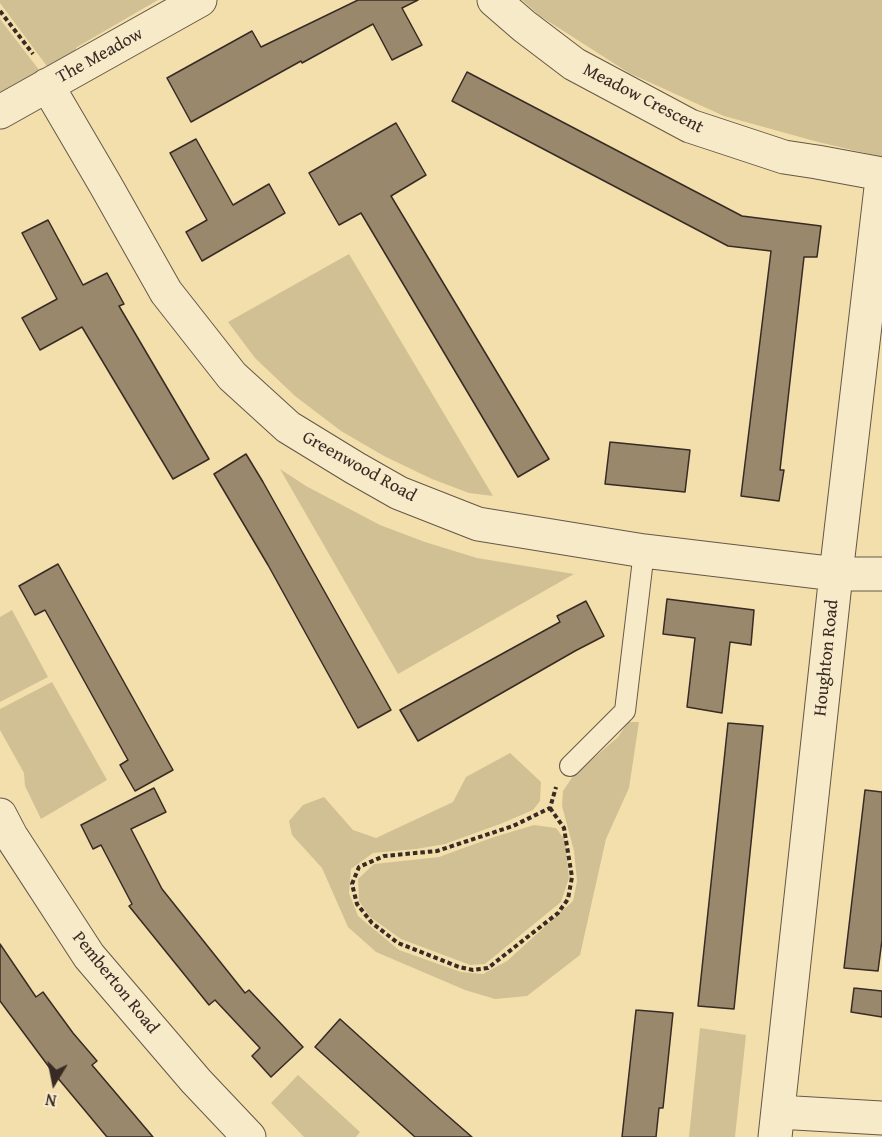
<!DOCTYPE html>
<style>
body{margin:0}
#map{position:relative;width:882px;height:1137px;overflow:hidden;background:#f2dfac;font-family:"Gentium Book Plus",serif}
canvas{display:block}
.north{position:absolute;left:24px;top:1053px;width:60px;height:60px;-webkit-text-stroke:4px #f7eac9;paint-order:stroke;rotate:190deg;font-size:16px;font-weight:700;line-height:24px;text-align:center;color:#382a25}
.north::after{content:'';display:block;margin:auto;width:21px;height:27px;background:#382a25;clip-path:polygon(50% 0,100% 100%,50% 72%,0 100%)}
</style>
<div id="map">
<canvas width="882" height="1137"></canvas>
<div class="north">N</div>
</div>
<script>
const c = document.querySelector('canvas').getContext('2d');
c.lineJoin = 'round';
function fill(path, color) {
  c.fillStyle = color;
  c.fill(path, 'evenodd');
}
function poly(rows) {
  const path = new Path2D();
  for (const r of rows) {
    path.moveTo(r[0], r[1]);
    for (let i = 2; i < r.length; i += 2) path.lineTo(r[i], r[i + 1]);
  }
  return path;
}
function strokePath(path, color, width, dash) {
  c.strokeStyle = color;
  c.lineWidth = width;
  c.lineCap = dash ? 'butt' : 'round';
  c.setLineDash(dash || []);
  c.stroke(path);
}
function label(font, color, halo, rows, align = 'center') {
  c.font = font + ' "Gentium Book Plus",serif';
  c.lineWidth = 5;
  c.setLineDash([]);
  c.textBaseline = 'middle';
  c.strokeStyle = halo;
  c.fillStyle = color;
  for (const [text, x, y, turn = 0] of rows) {
    c.save();
    c.translate(x, y);
    c.rotate((+turn || 0) * Math.PI / 180);
    c.textAlign = isNaN(turn) ? turn : align;
    if (halo) c.strokeText(text, 0, 0);
    c.fillText(text, 0, 0);
    c.restore();
  }
}
fill(poly([
 [0,0,158,0,77,47,68,61,49,69,0,3],
 [522,0,882,0,882,157,818,142,724,116,629,73,540,16],
 [0,19,43,75,0,101],
 [349,254,493,496,469,493,432,479,384,456,341,431,295,396,255,358,228,322],
 [280,469,306,486,380,525,425,542,477,558,574,574,398,674],
 [12,610,48,677,0,702,0,617],
 [52,682,107,780,41,819,25,786,24,773,0,730,0,709],
 [628,722,639,722,629,788,606,839,580,955,527,996,495,999,465,990,376,952,348,927,322,868,292,835,289,821,303,805,324,797,353,830,376,838,453,802,466,777,510,753,541,782,540,801,533,810,500,824,445,844,416,849,373,853,351,869,349,893,358,916,399,950,461,972,483,974,507,961,573,901,577,881,574,851,562,806,563,791,573,776,618,737],
 [534,825,556,828,565,840,569,878,561,902,485,964,470,965,401,939,370,917,359,901,358,879,374,864,439,857,494,837],
 [700,1028,746,1035,735,1137,689,1137],
 [298,1075,360,1132,356,1137,304,1137,271,1103]
]), '#d2c095');
const building = poly([
 [358,0,418,0,402,8,422,45,392,60,373,24,302,63,301,61,191,122,167,78,252,31,261,47,358,0],
 [467,72,742,216,821,226,817,257,804,257,780,470,784,470,779,501,741,496,771,251,728,246,452,101,467,72],
 [396,123,426,175,391,196,549,459,518,477,361,213,339,225,309,173,396,123],
 [196,139,233,205,269,184,285,213,202,261,186,232,207,220,170,153,196,139],
 [48,220,83,285,107,273,124,304,119,306,209,459,173,479,82,327,40,350,22,318,57,299,22,233,48,220],
 [610,442,690,450,685,492,605,484,610,442],
 [246,454,263,482,391,710,358,728,268,565,214,474,246,454],
 [58,564,173,770,135,791,120,765,128,760,45,610,35,615,19,586,58,564],
 [667,599,754,610,751,645,730,642,722,713,687,707,695,638,663,634,667,599],
 [586,601,604,636,575,651,418,741,400,710,560,622,557,616,586,601],
 [728,723,763,726,734,1009,698,1006,728,723],
 [154,788,166,812,131,829,162,889,245,993,249,990,303,1047,271,1077,252,1056,260,1048,215,1000,209,1005,129,906,132,904,101,845,93,849,81,825,154,788],
 [865,790,882,792,882,940,878,971,844,968,865,790],
 [0,944,36,997,43,992,73,1033,97,1061,92,1065,153,1137,107,1137,52,1071,0,1001,0,944],
 [854,988,882,991,882,1017,851,1012,854,988],
 [636,1010,673,1013,663,1108,659,1108,656,1137,622,1137,636,1010],
 [340,1019,433,1103,472,1137,415,1137,315,1047,340,1019]
]);
fill(building, '#99886b');
strokePath(building, '#382a25', 1.5);
const service = poly([
 [570,766,625,711,644,551]
]);
const minor = poly([
 [494,0,524,26,574,64,690,126,784,157,817,162,882,174],
 [47,85,105,184,166,292,232,376,288,427,355,468,399,493,478,524,644,551,836,574,882,574],
 [0,112,200,0],
 [0,815,11,836,89,956,196,1081,249,1137],
 [778,1112,882,1118],
 [775,1137,836,574,882,179]
]);
strokePath(service, '#665747', 22);
strokePath(minor, '#665747', 35);
strokePath(poly([
 [0,11,33,54],
 [550,808,564,828,572,877,568,899,558,913,488,968,473,970,459,967,398,943,372,923,357,904,352,884,359,867,384,856,437,851,513,826,550,808,556,787]
]), '#382a25', 4, [4.5, 3]);
strokePath(service, '#f7eac9', 20);
strokePath(minor, '#f7eac9', 33);
label('18px', '#382a25', '#f7eac9', [
 ["The Meadow",100,56,-29],
 ["Meadow Crescent",643,99,27],
 ["Greenwood Road",359,467,29],
 ["Houghton Road",827,658,-84],
 ["Pemberton Road",115,983,51]
]);
</script>
